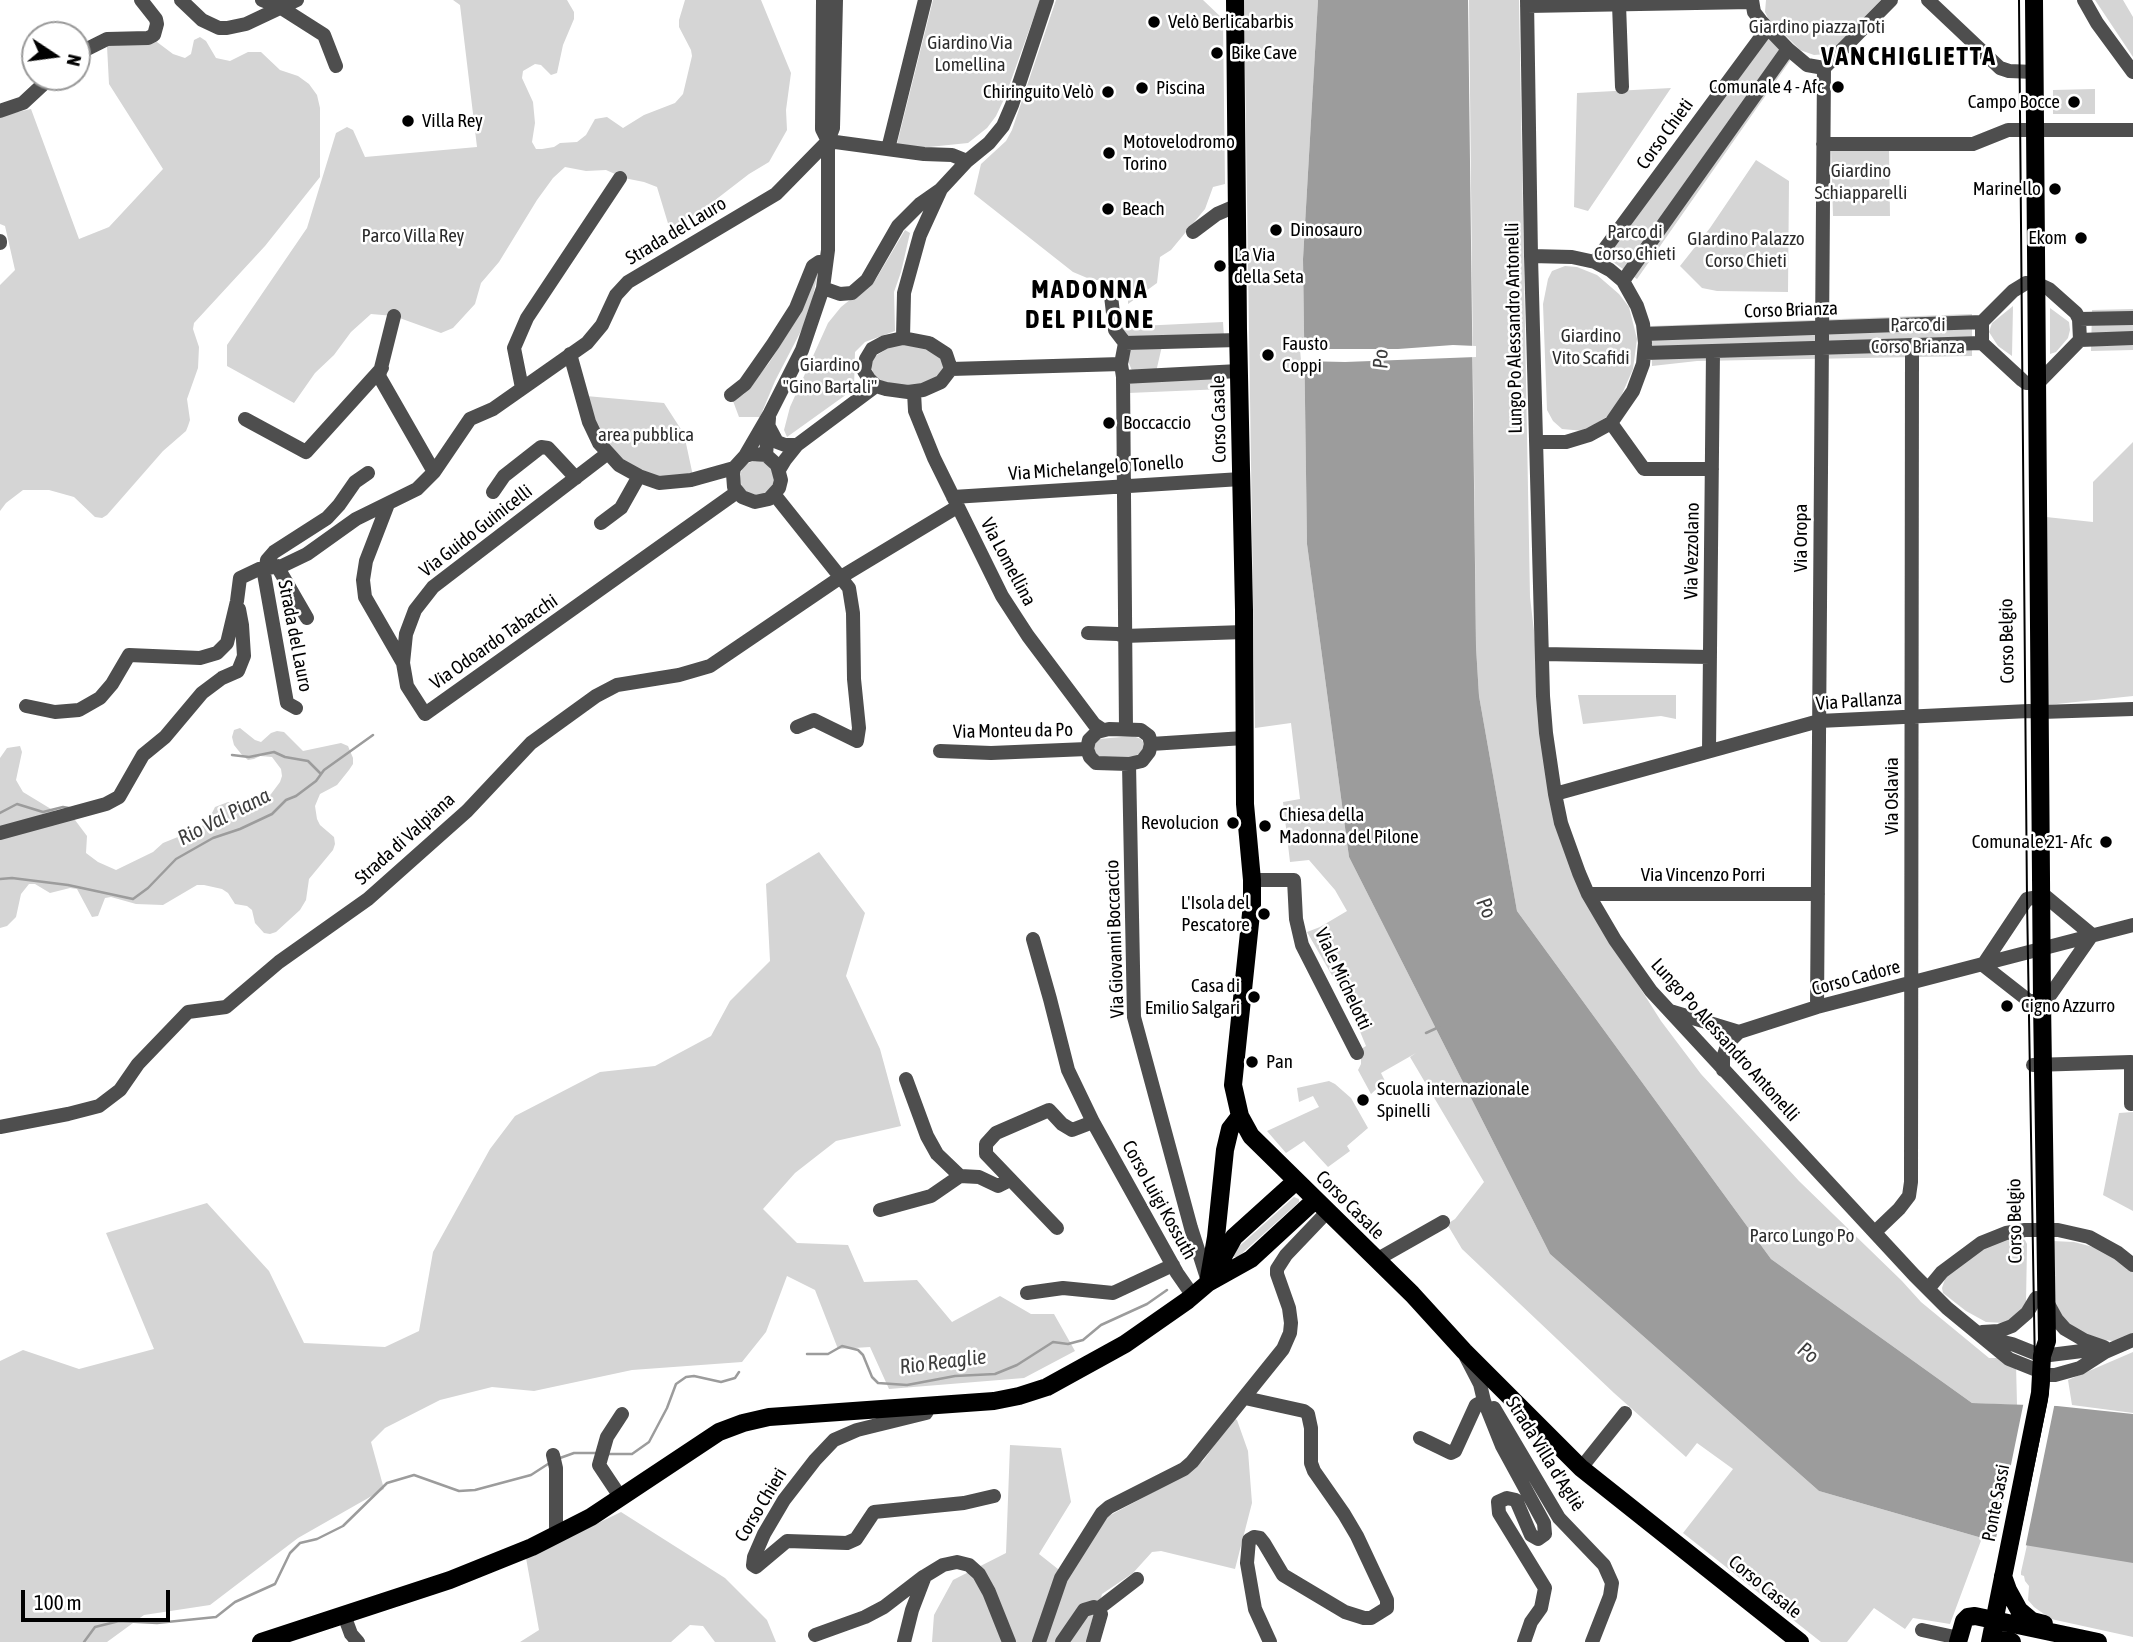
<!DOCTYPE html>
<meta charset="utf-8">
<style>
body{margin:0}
#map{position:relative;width:2133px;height:1642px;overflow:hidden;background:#fff;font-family:"Asap Condensed",sans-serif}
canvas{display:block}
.north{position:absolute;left:21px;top:21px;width:70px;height:70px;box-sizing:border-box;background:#fff;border:2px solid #999;border-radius:50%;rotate:103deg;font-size:19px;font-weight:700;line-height:28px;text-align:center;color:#000}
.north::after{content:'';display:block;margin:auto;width:24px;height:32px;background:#000;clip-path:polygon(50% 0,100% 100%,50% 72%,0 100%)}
.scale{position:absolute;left:21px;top:1590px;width:149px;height:32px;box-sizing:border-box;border:4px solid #000;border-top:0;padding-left:9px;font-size:21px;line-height:24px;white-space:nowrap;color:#000;-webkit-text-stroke:5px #fff;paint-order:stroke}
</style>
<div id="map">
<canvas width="2133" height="1642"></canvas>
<div class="north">N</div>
<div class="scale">100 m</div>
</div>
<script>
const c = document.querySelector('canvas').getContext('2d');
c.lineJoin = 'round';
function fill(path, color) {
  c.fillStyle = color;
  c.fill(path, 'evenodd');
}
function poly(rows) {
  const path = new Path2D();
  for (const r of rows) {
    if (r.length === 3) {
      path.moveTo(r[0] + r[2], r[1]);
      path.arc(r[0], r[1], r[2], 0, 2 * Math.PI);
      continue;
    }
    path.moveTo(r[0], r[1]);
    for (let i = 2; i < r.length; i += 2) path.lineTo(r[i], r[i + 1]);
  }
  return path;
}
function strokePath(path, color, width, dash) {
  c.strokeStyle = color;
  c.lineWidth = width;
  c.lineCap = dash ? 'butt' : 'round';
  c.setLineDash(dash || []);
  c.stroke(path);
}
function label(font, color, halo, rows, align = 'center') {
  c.font = font + ' "Asap Condensed",sans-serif';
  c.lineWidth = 5;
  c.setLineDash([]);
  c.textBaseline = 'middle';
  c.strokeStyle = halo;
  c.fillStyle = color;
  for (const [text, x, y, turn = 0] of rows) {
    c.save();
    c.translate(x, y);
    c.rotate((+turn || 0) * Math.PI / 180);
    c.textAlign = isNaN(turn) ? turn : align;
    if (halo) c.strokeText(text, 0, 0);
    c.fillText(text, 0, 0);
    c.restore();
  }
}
fill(poly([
 [453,0,567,0,574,12,574,19,563,45,557,73,551,75,541,65,535,64,523,71,522,78,533,102,535,123,532,142,536,149,542,149,554,147,560,143,577,142,586,135,595,119,607,117,623,128,644,115,675,103,683,94,692,56,691,50,679,27,679,20,685,0,761,0,791,73,786,110,787,130,769,162,749,174,701,211,670,230,657,187,644,182,624,178,606,170,586,171,565,167,553,178,537,200,499,262,481,283,475,304,453,328,441,333,394,316,371,314,351,332,334,355,315,373,294,403,227,366,227,345,307,228,336,133,347,127,353,130,365,157,477,147,460,5],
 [933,0,1040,0,1005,97,996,116,987,128,968,143,919,148,897,144],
 [1056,0,1203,0,1223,19,1225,184,1213,187,1205,209,1171,250,1160,257,1157,283,1128,304,1128,280,1092,280,1073,272,974,194,981,164,1006,141,1012,130],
 [1244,0,1318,0,1303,259,1307,544,1349,857,1550,1254,1819,1491,1982,1538,1950,1624,1913,1618,1905,1629,1874,1608,1847,1642,1821,1642,1683,1533,1733,1469,1697,1443,1686,1457,1614,1393,1462,1249,1447,1224,1455,1219,1484,1182,1410,1057,1416,1053,1381,1073,1385,1081,1371,1094,1358,1070,1361,1064,1361,1049,1366,1046,1349,1005,1307,932,1320,927,1347,911,1335,890,1309,860,1290,862,1283,802,1300,799,1291,723,1255,728],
 [1469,0,1519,0,1530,597,1546,733,1587,904,1661,1021,1701,1074,1799,1181,1902,1281,1921,1302,1989,1358,2001,1358,2016,1363,2017,1405,1972,1403,1771,1259,1517,911,1479,696,1476,647],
 [1766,0,1881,0,1835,47,1826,54,1814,55,1800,50,1768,18,1765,12],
 [2095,0,2123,0,2133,17,2133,57],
 [1767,29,1794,55,1637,279,1599,252],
 [200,37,206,41,216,58,230,61,248,52,261,52,280,70,298,76,309,84,317,95,320,108,320,177,265,246,194,323,193,329,199,347,198,368,187,399,190,420,188,426,186,431,163,451,107,515,102,518,95,517,74,497,49,490,23,490,6,503,0,511,0,285,15,270,5,226,0,224,0,116,31,109,79,239,109,227,163,169,109,84,107,46,157,42,173,54,185,58,191,54,194,40],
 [1671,88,1588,211,1574,207,1577,93],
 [2095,89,2095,114,2053,114,2053,90],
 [1889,148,1890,216,1833,216,1831,149],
 [1756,160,1789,181,1788,292,1717,291,1702,288,1680,266,1710,228],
 [905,230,910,233,901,272,894,292,895,331,865,342,855,352,854,389,787,437,784,430,790,407,828,323,841,307,876,279],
 [1565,266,1577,267,1597,275,1619,294,1629,307,1637,339,1633,369,1619,401,1608,416,1584,431,1562,429,1553,421,1547,410,1543,304,1548,279,1552,271],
 [818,272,812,301,803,327,775,381,760,417,739,417,733,401,744,394,769,363,793,325],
 [2013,306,2012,356,1998,346,1989,332,1992,323],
 [2050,308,2069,322,2070,330,2068,338,2056,352,2050,354],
 [2133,309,2133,350,2091,351,2092,310],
 [1972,314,1972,356,1697,361,1652,366,1651,326],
 [1223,322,1224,337,1128,340,1119,327],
 [900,345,916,345,940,353,946,369,937,381,904,387,879,380,873,373,871,364,874,357,890,347],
 [1162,346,1156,372,1133,373,1128,361,1129,352,1133,347],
 [1224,377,1224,389,1128,393,1129,381],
 [586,396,664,403,684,434,693,476,659,479,621,460,600,441],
 [2133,442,2133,696,2047,705,2046,517,2093,522,2093,482],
 [757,478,17],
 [1578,695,1676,695,1676,719,1661,716,1583,724],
 [240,728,255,740,261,742,271,733,277,731,284,732,303,751,341,743,348,746,353,758,353,764,349,770,337,785,320,794,315,806,317,819,320,825,334,837,335,844,333,850,309,879,306,900,300,910,276,932,270,934,264,933,255,923,252,910,247,906,235,904,228,893,222,889,204,885,197,885,163,905,136,904,111,897,105,898,98,916,92,917,77,889,70,888,50,893,35,884,29,884,21,894,16,917,7,926,0,928,0,758,7,748,20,746,22,752,16,780,23,792,51,809,75,820,87,836,86,853,98,862,116,870,153,852,163,843,200,828,209,819,215,807,228,802,255,805,262,803,271,794,280,782,282,776,281,769,272,757,260,756,254,759,248,760,242,755,234,745,232,737,234,730],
 [1133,736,1141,739,1145,745,1142,752,1136,756,1107,760,1095,756,1093,745,1099,739],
 [819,852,865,913,846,976,880,1049,901,1126,836,1141,795,1173,763,1209,797,1243,848,1245,864,1282,917,1280,952,1322,1000,1296,1031,1314,1054,1314,1075,1351,1024,1378,889,1389,870,1347,838,1349,815,1290,787,1276,766,1332,742,1362,632,1370,534,1391,492,1387,440,1400,385,1428,371,1442,384,1489,298,1538,210,1605,144,1615,107,1642,0,1642,0,1361,23,1350,79,1369,154,1349,106,1233,207,1203,269,1271,304,1343,385,1347,419,1331,433,1252,490,1149,515,1116,600,1072,655,1066,711,1036,730,1001,770,961,766,884],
 [1329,1081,1335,1084,1351,1098,1368,1128,1347,1146,1350,1151,1328,1167,1304,1141,1286,1153,1267,1131,1319,1107,1313,1096,1299,1102,1297,1088],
 [2133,1112,2133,1211,2103,1195,2119,1113],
 [1294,1197,1299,1199,1299,1202,1238,1257,1234,1257,1233,1252],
 [2022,1238,2025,1240,2027,1244,2026,1303,2022,1313,2004,1323,1986,1322,1966,1311,1943,1293,1942,1288,1945,1279,1951,1270,1983,1248,2004,1240],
 [2052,1241,2074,1242,2097,1248,2133,1270,2133,1335,2113,1341,2103,1340,2074,1331,2051,1303],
 [2133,1352,2133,1413,2072,1405,2068,1380],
 [1234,1418,1237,1420,1248,1451,1252,1503,1235,1569,1161,1551,1152,1552,1133,1573,1102,1594,1088,1642,932,1642,934,1615,953,1580,1006,1553,1010,1445,1061,1448,1071,1502,1039,1554,1068,1577,1107,1517,1181,1477,1203,1461],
 [621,1512,725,1578,767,1620,776,1642,715,1642,703,1626,690,1625,671,1642,520,1642,539,1630,526,1558],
 [2029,1536,2133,1546,2133,1637,2051,1619,2034,1607,2028,1600,2029,1586,2025,1581,2024,1576,2021,1575,2021,1572]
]), '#d5d5d5');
fill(poly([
 [1318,0,1468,0,1476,647,1479,696,1517,911,1771,1259,1972,1403,2057,1406,2133,1414,2133,1563,1982,1538,1819,1491,1550,1254,1349,857,1307,544,1303,259]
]), '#9c9c9c');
fill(poly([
 [1453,345,1476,346,1476,357,1345,362,1301,361,1300,349,1398,349],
 [2024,1401,2055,1402,2025,1549,1995,1543]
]), '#fff');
strokePath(poly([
 [232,755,249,757,274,752,285,757,308,761,320,773],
 [0,813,17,804,43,812,63,807,69,808],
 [0,879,12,878,68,885,133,899,148,888,176,859,213,838,240,829,272,814,286,800,296,796,316,781,324,770,373,735],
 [1426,1033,1439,1027],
 [807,1354,828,1354,842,1346,858,1350,863,1355,872,1377,878,1383,907,1385,955,1376,995,1374,1017,1365,1053,1342,1068,1344,1083,1340,1101,1325,1147,1304,1167,1290],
 [608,1454,632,1454,649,1442,667,1408,676,1384,686,1377,694,1376,721,1382,735,1378,739,1372],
 [560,1458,574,1453,598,1453],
 [84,1642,95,1627,119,1621,157,1623,216,1617,235,1602,275,1584,290,1553,300,1543,317,1539,343,1526,387,1483,414,1475,459,1491,475,1490,531,1475,548,1464]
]), '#9c9c9c', 2.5);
strokePath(poly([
 [181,0,202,20,219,28,227,28,246,24,297,0],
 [262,0,280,7,324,35,336,66],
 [823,0,822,129,828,141],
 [1527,0,1531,256,1543,696,1546,733,1555,794,1561,823,1579,873,1588,894,1615,940,1651,991,1914,1275,1947,1308,2009,1359,2049,1375,2055,1375,2080,1368,2105,1352,2133,1340],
 [1752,0,1754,12,1761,21,1788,49,1807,65,1824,68],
 [1928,0,2000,68,2009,71,2034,72],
 [2084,0,2097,23,2133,72],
 [1619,4,1622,87],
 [1527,6,1752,2],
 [77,54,107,39,148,38,154,35,157,24,156,19,141,0],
 [1824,68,1891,0],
 [0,111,23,103,51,77],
 [828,141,924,154,952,155,967,161],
 [1823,144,1973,144,2008,130,2133,130],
 [888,149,925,0],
 [1193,232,1217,214,1238,205],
 [0,241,0,243],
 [1531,256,1572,257,1595,262,1610,270,1623,281,1637,306,1643,324,1645,343,1643,364,1633,391,1611,423,1589,435,1566,442,1536,442],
 [1595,262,1767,29],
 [1623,281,1788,49],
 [2026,283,2036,283,2049,289,2076,313,2079,319,2080,340,2038,383,2026,383,2022,380,1982,343,1982,322,2013,291,2026,283],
 [823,288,840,294,852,293,867,280,898,226,920,204,940,190],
 [1111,296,1115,330,1125,343],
 [394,316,379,376,434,472],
 [2079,319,2133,318],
 [1644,334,1982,322],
 [903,338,904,293,920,235,941,189,967,161,989,143,1003,126,1012,105,1047,0],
 [903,338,929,343,946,354,951,369,941,382,923,390,908,392,886,389,876,386,869,379,864,371,866,359,872,349,885,342,903,338],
 [1238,340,1125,343,1121,364,1123,377,1239,371],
 [2080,340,2133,338],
 [1645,353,1982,343],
 [570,354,589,422,599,443,619,465,639,476,659,483,691,480,734,468],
 [951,369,1121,364],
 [1123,377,1126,729],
 [522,388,514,348,527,318,620,178],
 [914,392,915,411,934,458,1002,596,1028,636,1094,724,1103,730],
 [731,395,745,384,773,344,796,308,813,266,819,262,826,263],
 [245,419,306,452,382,368],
 [1611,423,1644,469,1712,469],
 [768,425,777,442,785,445,797,445],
 [766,455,769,418],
 [745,456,752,454,766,455,777,465,781,480,779,488,769,499,755,502,742,497,734,487,733,474,734,468,745,456,770,413,802,350,823,288,828,250,828,141,833,128,836,0],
 [779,470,785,460,797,445,876,386],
 [493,492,504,476,541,447,548,448,576,478],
 [774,494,849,588,853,613,854,679,859,728,857,741,814,720,797,727],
 [953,497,1241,479],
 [388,504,366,561,363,580,365,597,403,663,407,686,425,714,737,492],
 [601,523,621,508,639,476],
 [277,566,307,618],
 [266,567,267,560,274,552,327,518,339,505,355,482,368,473],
 [263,568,287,703,296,708],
 [1088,633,1118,634,1124,636,1244,632],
 [1542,654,1710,657],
 [403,663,406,634,415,610,433,587,608,453],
 [26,706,55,712,79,710,100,698,112,684,129,655,200,658,217,653,227,643,237,601,240,578,259,569,282,566,307,554,356,519,417,489,434,472,470,419,493,409,587,343,602,325,616,295,628,282,776,194,828,141],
 [1109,729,1141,730,1149,736,1151,744,1149,752,1142,761,1129,764,1096,763,1090,757,1087,749,1089,740,1097,732,1109,729],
 [1151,744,1244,738],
 [940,751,991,753,1087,749],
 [1709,751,1713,351],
 [1129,764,1134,1017,1191,1228,1208,1281],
 [1555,794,1819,721,2029,711,2041,712,2133,709],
 [0,833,106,804,119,797,143,755,165,737,202,693,222,678,238,671,244,656,242,625,239,609],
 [1252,880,1294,880,1296,919,1302,945,1357,1053],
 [1588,894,1818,894],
 [1033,939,1050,999,1068,1070,1093,1122,1177,1273,1193,1296],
 [1983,965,2027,899,2045,896,2092,935],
 [1983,965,2029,1001,2046,1001,2092,935],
 [1817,1007,1824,68],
 [1670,1011,1739,1032],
 [2033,1065,2131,1062,2131,1104],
 [1723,1070,1723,1058,1728,1043,1739,1032,1817,1007,2133,925],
 [906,1079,927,1136,937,1154,960,1176],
 [0,1127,68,1114,99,1106,120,1090,138,1064,188,1012,226,1007,279,962,368,899,467,811,531,743,596,696,617,685,679,675,710,666,841,577,957,507],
 [880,1210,931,1196,960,1176,979,1177,998,1186,1010,1180],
 [1057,1228,986,1154,986,1144,996,1133,1049,1110,1062,1124,1072,1130,1093,1122],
 [1875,1232,1899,1209,1909,1196,1911,1182,1912,346],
 [1376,1260,1443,1222],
 [1928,1289,1942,1272,1981,1243,2006,1233,2025,1230,2058,1230,2089,1237,2118,1253,2133,1265],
 [1027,1293,1063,1288,1113,1293,1173,1265],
 [2046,1300,2057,1320,2065,1329,2084,1340,2104,1347],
 [1982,1332,1999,1331,2012,1326,2027,1313,2036,1298],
 [1986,1338,2012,1344,2042,1356,2082,1351,2105,1352],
 [1466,1357,1480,1384,1484,1401,1502,1446,1544,1523,1545,1534,1538,1539,1531,1535,1516,1500,1507,1498,1498,1502,1499,1513,1545,1588,1541,1608,1531,1622,1524,1642],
 [1245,1398,1304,1411,1308,1414,1311,1428,1311,1463,1314,1471,1344,1514,1357,1536,1387,1600,1387,1608,1371,1618,1364,1618,1345,1612,1283,1575,1264,1543,1260,1538,1254,1537,1249,1540,1247,1563,1255,1609,1270,1642],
 [930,1405,926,1413,857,1430,834,1440,815,1460,784,1500,764,1534,754,1557,753,1565,756,1567,787,1541,847,1543,856,1539,874,1512,964,1503,994,1496],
 [1494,1408,1559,1518,1604,1565,1612,1583,1610,1596,1592,1642],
 [1420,1438,1451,1453,1455,1451,1476,1405,1484,1401],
 [553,1455,556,1468,556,1535],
 [1581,1468,1625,1413],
 [621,1498,599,1465,607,1437,622,1414],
 [1098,1609,1137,1579],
 [344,1615,351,1634,358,1642],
 [1922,1630,1959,1638],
 [815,1635,865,1617,884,1607,923,1577],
 [904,1642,912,1610,925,1576,943,1565,957,1562,969,1565,979,1574,989,1592,1009,1642],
 [1039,1642,1061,1578,1102,1513,1109,1507,1184,1469,1192,1462,1283,1349,1290,1333,1291,1323,1289,1308,1277,1274,1277,1269,1286,1255,1327,1212],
 [1062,1642,1084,1610,1094,1607,1098,1609,1101,1614,1093,1642]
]), '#4e4e4e', 14);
strokePath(poly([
 [1235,0,1238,329,1244,610,1245,804,1252,880,1252,904,1233,1085,1240,1116,1251,1136,1412,1294,1464,1351,1581,1468,1800,1642],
 [1215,1271,1234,1237,1296,1181],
 [1208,1283,1216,1237,1225,1150,1230,1129,1240,1116],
 [2003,1576,2008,1590,2019,1610,2032,1621,2044,1624],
 [1991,1638,2012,1642],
 [261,1642,450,1580,532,1547,591,1517,719,1432,743,1423,769,1417,994,1401,1019,1396,1047,1387,1125,1344,1188,1300,1208,1283,1251,1259,1315,1200],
 [1958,1642,1964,1621,1968,1617,1975,1616,2098,1642],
 [1990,1642,2040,1393,2042,1356,2047,1341,2042,1001,2034,0]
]), '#000', 18);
strokePath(poly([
 [1983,1642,2033,1394,2035,1370,2027,899,2019,0],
 [1997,1642,2047,1400,2049,1381,2038,0]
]), '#000', 2);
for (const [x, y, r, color] of [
 [1154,22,7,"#000"],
 [1217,53,7,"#000"],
 [1838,87,7,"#000"],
 [1142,88,7,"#000"],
 [1108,92,7,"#000"],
 [2074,102,7,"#000"],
 [408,121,7,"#000"],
 [1109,153,7,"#000"],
 [2055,189,7,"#000"],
 [1108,209,7,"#000"],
 [1276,230,7,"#000"],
 [2081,238,7,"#000"],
 [1220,266,7,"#000"],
 [1268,355,7,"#000"],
 [1109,423,7,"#000"],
 [1233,823,7,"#000"],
 [1265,826,7,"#000"],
 [2106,842,7,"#000"],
 [1264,914,7,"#000"],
 [1254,997,7,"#000"],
 [2007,1006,7,"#000"],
 [1252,1062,7,"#000"],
 [1363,1100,7,"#000"]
]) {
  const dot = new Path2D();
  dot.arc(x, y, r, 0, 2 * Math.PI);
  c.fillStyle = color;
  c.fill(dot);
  strokePath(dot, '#fff', 2.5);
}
label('19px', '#000', '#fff', [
 ["Velò Berlicabarbis",1168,22],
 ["Bike Cave",1231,53],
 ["Comunale 4 - Afc",1824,87,"right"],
 ["Piscina",1156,88],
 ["Chiringuito Velò",1094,92,"right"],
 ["Campo Bocce",2060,102,"right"],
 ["Villa Rey",422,121],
 ["Motovelodromo",1123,142],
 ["Torino",1123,164],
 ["Marinello",2041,189,"right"],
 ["Beach",1122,209],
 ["Dinosauro",1290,230],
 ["Ekom",2067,238,"right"],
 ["La Via",1234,255],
 ["della Seta",1234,277],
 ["Fausto",1282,344],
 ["Coppi",1282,366],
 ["Boccaccio",1123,423],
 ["Chiesa della",1279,815],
 ["Madonna del Pilone",1279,837],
 ["Revolucion",1219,823,"right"],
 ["Comunale 21- Afc",2092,842,"right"],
 ["L'Isola del",1250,903,"right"],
 ["Pescatore",1250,925,"right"],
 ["Casa di",1240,986,"right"],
 ["Emilio Salgari",1240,1008,"right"],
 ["Cigno Azzurro",2021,1006],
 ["Pan",1266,1062],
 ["Scuola internazionale",1377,1089],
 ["Spinelli",1377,1111]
], 'left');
label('19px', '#2c2c2c', '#fff', [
 ["Giardino piazza Toti",1817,27],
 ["Giardino Via",970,43],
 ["Lomellina",970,65],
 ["Giardino",1861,171],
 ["Schiapparelli",1861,193],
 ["Parco di",1635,232],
 ["Corso Chieti",1635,254],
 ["Parco Villa Rey",413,236],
 ["GIardino Palazzo",1746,239],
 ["Corso Chieti",1746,261],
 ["Parco di",1918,325],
 ["Corso Brianza",1918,347],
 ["Giardino",1591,336],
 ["Vito Scafidi",1591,358],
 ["Giardino",830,365],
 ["\"Gino Bartali\"",830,387],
 ["area pubblica",646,435],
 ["Parco Lungo Po",1802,1236]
]);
label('19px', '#000', '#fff', [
 ["Corso Chieti",1665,134,-54],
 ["Strada del Lauro",676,231,-31],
 ["Corso Brianza",1791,310,-2],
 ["Lungo Po Alessandro Antonelli",1514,328,-91],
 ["Corso Casale",1219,419,-91],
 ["Via Michelangelo Tonello",1096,468,-4],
 ["Via Guido Guinicelli",476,531,-38],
 ["Via Oropa",1801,538,-90],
 ["Via Vezzolano",1692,551,-89],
 ["Via Lomellina",1008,562,62],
 ["Strada del Lauro",295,636,79],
 ["Corso Belgio",2007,641,-91],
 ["Via Odoardo Tabacchi",494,642,-35],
 ["Via Pallanza",1859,701,-4],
 ["Via Monteu da Po",1013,731,-1],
 ["Via Oslavia",1892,796,-90],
 ["Strada di Valpiana",405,839,-42],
 ["Via Vincenzo Porri",1703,875],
 ["Via Giovanni Boccaccio",1115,939,-92],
 ["Corso Cadore",1856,978,-15],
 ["Viale Michelotti",1343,979,65],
 ["Lungo Po Alessandro Antonelli",1725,1040,48],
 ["Corso Luigi Kossuth",1159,1200,61],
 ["Corso Casale",1350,1205,45],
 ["Corso Belgio",2015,1221,-91],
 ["Strada Villa d'Agliè",1545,1454,58],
 ["Ponte Sassi",1996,1503,-79],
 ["Corso Chieri",761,1505,-59],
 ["Corso Casale",1765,1587,39]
]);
label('italic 21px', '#3d3d3d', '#fff', [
 ["Po",1381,359,-89],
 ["Rio Val Piana",224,817,-27],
 ["Po",1486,908,65],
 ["Po",1808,1353,37],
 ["Rio Reaglie",943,1362,-7]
]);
c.letterSpacing = '2px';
label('bold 26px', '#000', '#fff', [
 ["VANCHIGLIETTA",1909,57],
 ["MADONNA",1090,290],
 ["DEL PILONE",1090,320]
]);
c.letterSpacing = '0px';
</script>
